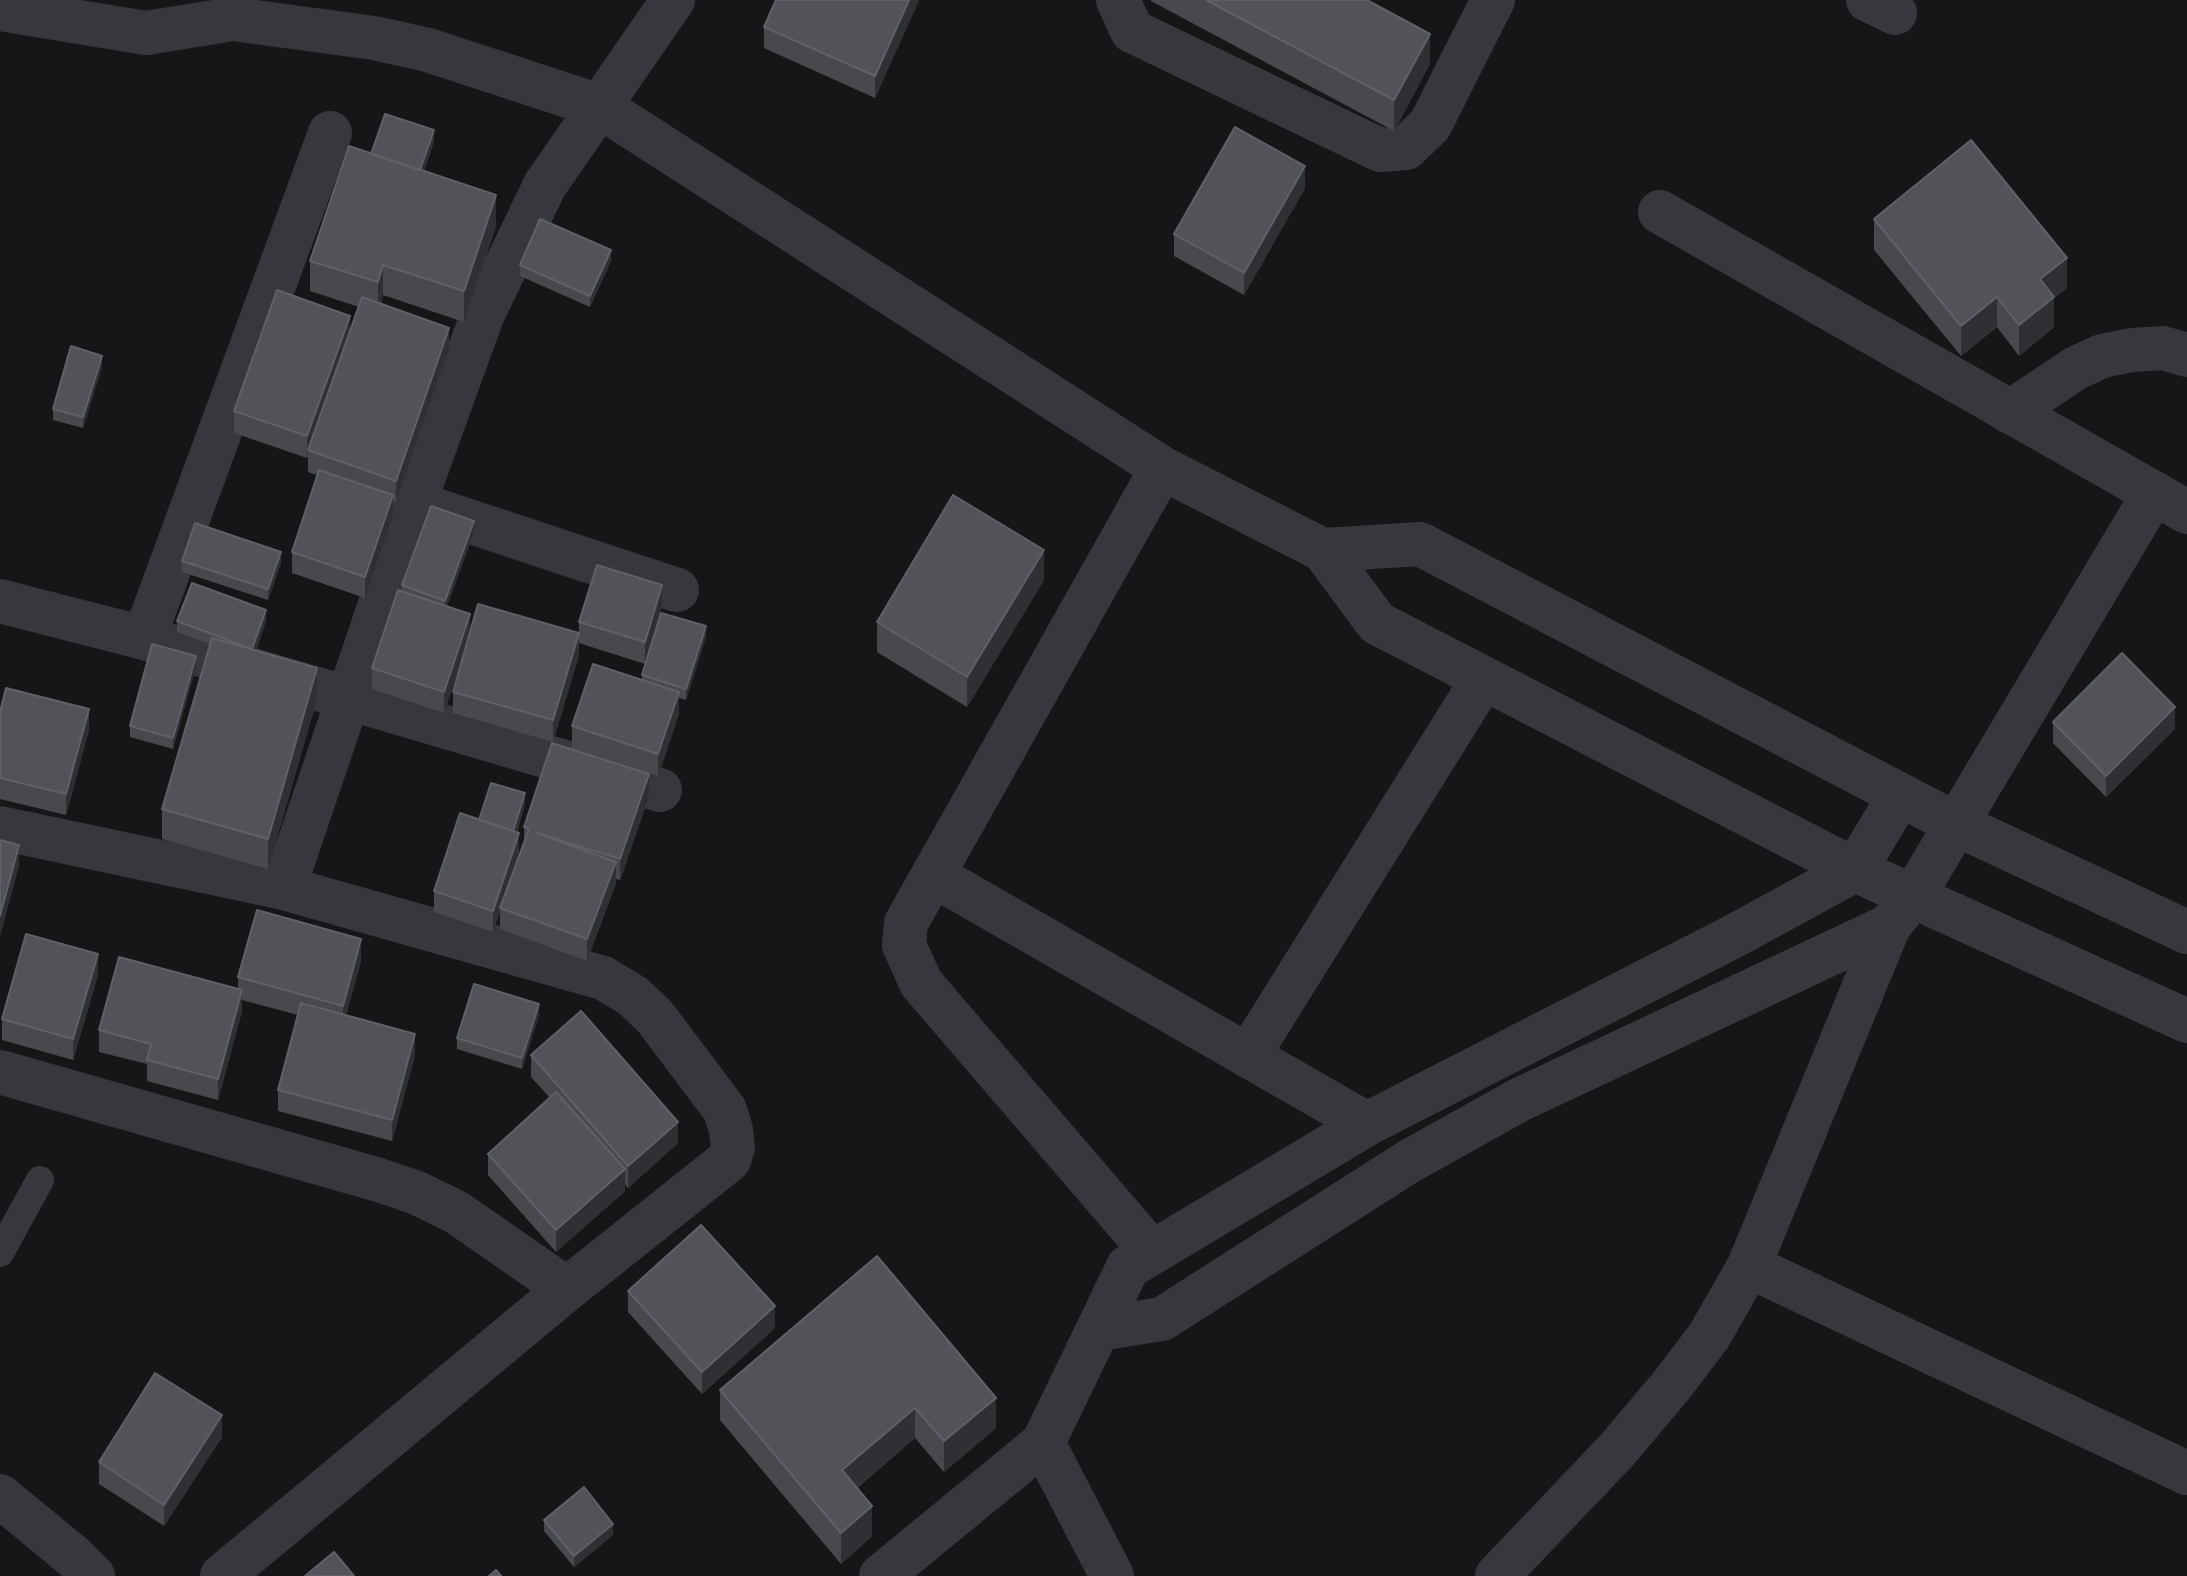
<!DOCTYPE html>
<style>
body{margin:0}
canvas{display:block;background:#161618}
</style>
<canvas width="2187" height="1576"></canvas>
<script>
const c = document.querySelector('canvas').getContext('2d');
c.lineJoin = 'round';
function poly(rows) {
  const path = new Path2D();
  for (const r of rows) {
    path.moveTo(r[0], r[1]);
    for (let i = 2; i < r.length; i += 2) path.lineTo(r[i], r[i + 1]);
  }
  return path;
}
function strokePath(path, color, width, dash) {
  c.strokeStyle = color;
  c.lineWidth = width;
  c.lineCap = dash ? 'butt' : 'round';
  c.setLineDash(dash || []);
  c.stroke(path);
}
function fill(path, color) {
  c.fillStyle = color;
  c.fill(path, 'evenodd');
}
strokePath(poly([
 [0,1253,40,1180]
]), '#37383d', 28);
strokePath(poly([
 [1118,0,1132,31,1380,150,1406,148,1430,125,1493,0],
 [1868,0,1895,13],
 [0,9,146,33,233,19,374,38,428,50,599,106,1162,468,1323,550,1377,623,1855,870,2187,1021],
 [1660,212,2187,512],
 [2010,412,2076,368,2102,356,2132,350,2163,348,2187,355],
 [417,504,677,590],
 [1323,550,1420,544,1956,824,2187,932],
 [0,601,144,638,660,790],
 [144,638,330,133],
 [0,828,284,888,603,978,633,996,655,1017,725,1110,731,1130,733,1147,729,1160,567,1289,222,1576],
 [933,875,1367,1124],
 [284,888,414,504,482,316,545,185,673,0],
 [1248,1056,1483,679],
 [0,1072,379,1180,417,1193,456,1212,567,1289],
 [1152,1252,921,983,904,945,906,923,1162,468],
 [1749,1266,2187,1473],
 [1098,1329,1162,1319,1408,1162,1519,1100,1889,926],
 [1043,1443,1112,1576],
 [0,1496,74,1557,93,1576],
 [881,1576,1043,1443,1128,1267,1367,1124,1736,935,1855,870,1900,795],
 [1497,1576,1617,1450,1671,1386,1709,1336,1749,1266,1889,926,1914,895,2154,493]
]), '#37383d', 44);
fill(poly([
 [776,0,919,0,875,98,764,48,764,27],
 [1151,0,1367,0,1430,64,1394,131,1151,1],
 [434,141,424,171,496,226,464,322,383,295,381,304,449,349,396,502,393,501,393,516,365,598,292,573,292,552,317,475,308,472,308,455,307,458,234,433,234,411,350,332,359,307,310,291,310,261,371,154],
 [1305,188,1244,295,1174,256,1174,234],
 [1874,219,2067,288,2054,298,2054,327,2019,356,1997,327,1961,356,1874,250],
 [611,261,590,307,520,276,520,265],
 [102,367,83,428,53,420,53,409],
 [474,532,447,606,470,633,579,655,553,742,453,713,453,692,463,655,444,713,372,689,372,668,402,591,402,585],
 [182,561,281,563,268,600,182,572],
 [1044,580,967,707,877,652,877,622],
 [662,606,645,664,579,643,579,622],
 [177,621,266,621,256,650,317,699,268,869,162,839,162,809,210,644,177,632],
 [706,637,686,700,679,698,679,713,658,776,572,748,572,726,642,680,642,675],
 [196,667,173,749,130,737,130,726],
 [0,712,89,730,66,815,0,799],
 [2053,722,2175,729,2106,797,2053,743],
 [649,796,620,880,616,879,616,883,587,961,500,929,500,911,493,932,434,912,434,891,479,820,525,804,517,832,519,854,510,882,524,845,524,827],
 [361,961,346,1015,415,1055,392,1141,278,1111,278,1090,298,1015,242,1000,242,1011,218,1100,147,1081,147,1064,99,1052,99,1030,238,989,238,977],
 [98,975,73,1060,2,1040,2,1019],
 [539,1015,522,1069,457,1049,457,1038],
 [531,1055,678,1143,628,1188,625,1184,625,1191,556,1252,488,1175,488,1154,550,1098,531,1077],
 [877,1256,996,1428,944,1472,915,1438,857,1488,872,1536,841,1564,720,1420,720,1390],
 [628,1291,775,1328,702,1394,628,1312],
 [222,1437,164,1526,99,1484,99,1462],
 [544,1520,613,1535,574,1567,544,1531]
]), '#47494d');
fill(poly([
 [909,0,919,0,875,98,875,76],
 [1430,34,1430,64,1394,131,1394,100],
 [434,130,434,141,419,186,419,175],
 [1305,166,1305,188,1244,295,1244,273],
 [496,195,496,226,464,322,464,291],
 [611,250,611,261,590,307,590,296],
 [2067,258,2067,288,2054,298,2054,327,2019,356,2019,325,2040,279],
 [383,265,383,295,378,313,378,282],
 [1997,297,1997,327,1961,356,1961,326],
 [350,316,350,337,308,450,307,458,307,436],
 [449,328,449,349,396,502,396,481],
 [102,356,102,367,83,428,83,417],
 [393,495,393,516,365,598,365,577],
 [474,521,474,532,445,612,445,601],
 [1044,550,1044,580,967,707,967,677],
 [281,552,281,563,268,600,268,589],
 [662,585,662,606,645,664,645,642],
 [266,610,266,621,252,660,252,649],
 [470,614,470,635,444,713,444,692],
 [706,626,706,637,686,700,686,689],
 [579,633,579,655,553,742,553,720],
 [196,656,196,667,173,749,173,738],
 [317,668,317,699,268,869,268,839],
 [679,692,679,713,658,776,658,754],
 [2175,707,2175,729,2106,797,2106,776],
 [89,709,89,730,66,815,66,794],
 [649,774,649,796,620,880,620,859],
 [525,793,525,804,512,846,512,835],
 [519,833,519,854,493,932,493,911],
 [19,845,19,866,0,937,0,916],
 [616,862,616,883,587,961,587,939],
 [361,939,361,961,343,1027,343,1006],
 [98,954,98,975,73,1060,73,1039],
 [242,990,242,1011,218,1100,218,1079],
 [539,1004,539,1015,522,1069,522,1058],
 [415,1034,415,1055,392,1141,392,1120],
 [678,1122,678,1143,628,1188,628,1166],
 [625,1169,625,1191,556,1252,556,1230],
 [775,1306,775,1328,702,1394,702,1372],
 [996,1398,996,1428,944,1472,944,1441],
 [915,1408,915,1438,842,1500,842,1470],
 [222,1415,222,1437,164,1526,164,1505],
 [872,1506,872,1536,841,1564,841,1533],
 [613,1524,613,1535,574,1567,574,1556]
]), '#2f3033');
const building = poly([
 [776,0,909,0,875,76,764,27,776,0],
 [1206,0,1367,0,1430,34,1394,100,1206,0],
 [385,114,434,130,420,170,371,154,385,114],
 [1235,127,1305,166,1244,273,1174,234,1235,127],
 [1971,140,2067,258,2040,279,2054,297,2019,325,1997,297,1961,326,1874,219,1971,140],
 [349,146,496,195,464,291,383,265,378,282,310,261,349,146],
 [540,219,611,250,590,296,520,265,540,219],
 [277,290,350,316,307,436,234,411,277,290],
 [362,297,449,328,396,481,308,450,362,297],
 [71,346,102,356,83,417,53,409,71,346],
 [319,470,393,495,365,577,292,552,319,470],
 [953,495,1044,550,967,677,877,622,953,495],
 [431,506,474,521,445,601,402,585,431,506],
 [195,523,281,552,268,589,182,561,195,523],
 [597,565,662,585,645,642,579,622,597,565],
 [192,583,266,610,252,649,177,621,192,583],
 [398,590,470,614,444,692,372,668,398,590],
 [478,604,579,633,553,720,453,692,478,604],
 [661,613,706,626,686,689,642,675,661,613],
 [212,638,317,668,268,839,162,809,212,638],
 [152,644,196,656,173,738,130,726,152,644],
 [2122,653,2175,707,2106,776,2053,722,2122,653],
 [593,664,679,692,658,754,572,726,593,664],
 [6,688,89,709,66,794,0,778,0,712,6,688],
 [552,743,649,774,620,859,537,833,616,862,587,939,500,908,529,829,524,827,552,743],
 [491,783,525,793,513,831,479,820,491,783],
 [460,813,519,833,493,911,434,891,460,813],
 [0,840,19,845,0,916,0,840],
 [257,910,361,939,343,1006,238,977,257,910],
 [26,934,98,954,73,1039,2,1019,26,934],
 [119,957,242,990,218,1079,147,1060,151,1044,99,1030,119,957],
 [474,984,539,1004,522,1058,457,1038,474,984],
 [301,1003,415,1034,392,1120,278,1090,301,1003],
 [581,1011,678,1122,628,1166,531,1055,581,1011],
 [556,1092,625,1169,556,1230,488,1154,556,1092],
 [701,1225,775,1306,702,1372,628,1291,701,1225],
 [877,1256,996,1398,944,1441,915,1408,842,1470,872,1506,841,1533,720,1390,877,1256],
 [155,1373,222,1415,164,1505,99,1462,155,1373],
 [584,1487,613,1524,574,1556,544,1520,584,1487],
 [334,1552,354,1576,305,1576,334,1552],
 [496,1570,501,1576,489,1576,496,1570]
]);
fill(building, '#525359');
strokePath(building, '#5f6168', 2);
</script>
